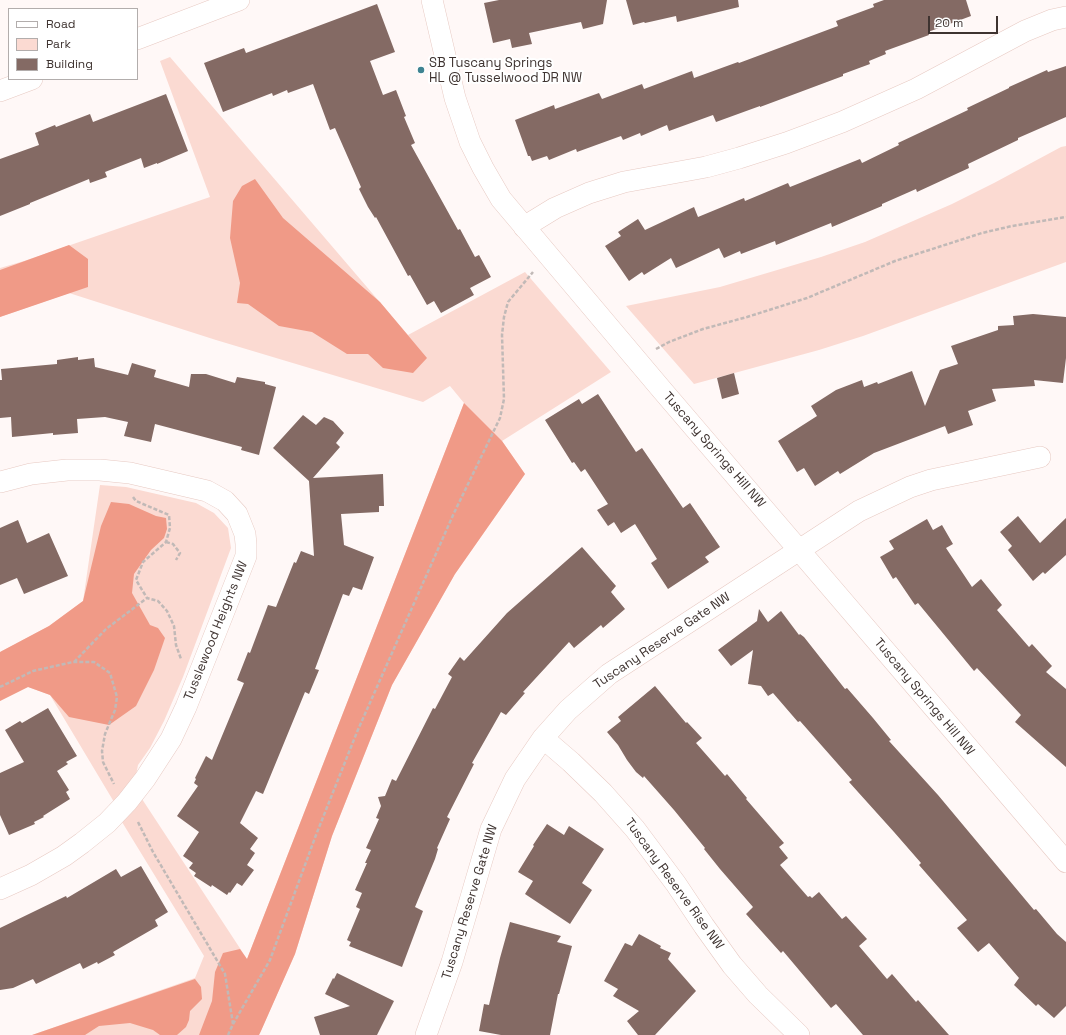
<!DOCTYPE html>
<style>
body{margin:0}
#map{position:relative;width:1066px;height:1035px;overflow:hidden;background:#fff8f7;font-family:"Space Grotesk",sans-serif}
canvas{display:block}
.legend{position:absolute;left:8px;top:8px;width:130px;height:72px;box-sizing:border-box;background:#fff;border:1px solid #b2adac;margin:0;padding:5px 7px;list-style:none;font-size:12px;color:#3e3330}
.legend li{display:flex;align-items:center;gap:8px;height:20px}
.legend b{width:20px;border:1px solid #b2adac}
.scale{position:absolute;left:928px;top:16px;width:70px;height:18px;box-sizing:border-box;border:2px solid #3e3330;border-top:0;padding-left:5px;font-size:12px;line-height:14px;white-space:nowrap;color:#3e3330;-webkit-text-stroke:3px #fff;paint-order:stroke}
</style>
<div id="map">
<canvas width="1066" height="1035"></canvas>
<ul class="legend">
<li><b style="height:5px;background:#fff"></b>Road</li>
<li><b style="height:11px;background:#fbdad2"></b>Park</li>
<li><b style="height:11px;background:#846a64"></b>Building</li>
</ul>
<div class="scale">20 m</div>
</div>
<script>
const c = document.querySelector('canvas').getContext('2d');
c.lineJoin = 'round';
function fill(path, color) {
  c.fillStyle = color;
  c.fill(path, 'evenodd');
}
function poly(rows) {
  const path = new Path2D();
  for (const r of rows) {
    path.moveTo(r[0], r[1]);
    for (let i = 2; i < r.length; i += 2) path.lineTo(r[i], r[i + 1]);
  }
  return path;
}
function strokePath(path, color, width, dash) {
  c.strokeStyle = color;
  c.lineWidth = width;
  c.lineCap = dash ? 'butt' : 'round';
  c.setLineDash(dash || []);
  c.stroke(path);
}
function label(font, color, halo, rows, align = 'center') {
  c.font = font + ' "Space Grotesk",sans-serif';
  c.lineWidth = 4;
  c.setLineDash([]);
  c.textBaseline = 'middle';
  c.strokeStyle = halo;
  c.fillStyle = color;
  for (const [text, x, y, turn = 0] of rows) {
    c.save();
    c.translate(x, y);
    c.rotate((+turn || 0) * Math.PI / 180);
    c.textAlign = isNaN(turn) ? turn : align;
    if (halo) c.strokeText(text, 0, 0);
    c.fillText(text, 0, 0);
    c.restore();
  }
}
fill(poly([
 [170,57,408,335,525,272,611,372,502,441,525,474,455,574,392,685,332,836,295,954,259,1035,32,1035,195,978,204,956,122,822,142,799,247,959,464,403,450,386,423,402,216,340,69,293,0,317,0,268,24,261,210,197,160,61],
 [1066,146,1066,262,863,336,819,350,694,384,626,306,720,287,821,257,865,242,952,204,994,183,1061,147],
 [100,485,126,487,196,503,214,513,228,528,231,548,183,677,164,721,150,748,138,765,136,775,114,802,50,695,28,687,0,701,0,652,49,626,83,601]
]), '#fbdad2');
fill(poly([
 [255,179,283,218,380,302,427,358,413,373,383,368,368,354,347,354,312,332,279,326,248,304,237,303,240,283,230,238,233,201,242,186],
 [69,245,88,259,88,287,0,317,0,270],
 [464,403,502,441,525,474,455,574,392,685,332,836,295,954,261,1031,259,1035,199,1035,212,1001,215,972,223,953,240,949,247,959],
 [111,502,129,504,156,516,166,518,167,529,164,538,151,550,134,574,132,593,150,625,158,628,165,638,154,670,136,706,109,725,69,717,50,695,28,687,0,701,0,652,49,626,83,601,101,526],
 [195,979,201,987,202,999,190,1011,189,1020,186,1027,177,1035,160,1035,153,1030,130,1023,99,1026,85,1035,32,1035]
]), '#f09a87');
fill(poly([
 [499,0,607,0,603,24,583,29,581,22,529,33,532,44,512,48,510,39,493,43,484,3],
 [626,0,738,0,739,7,677,22,676,16,645,23,644,22,633,25],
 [884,0,966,0,971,16,928,32,929,35,885,51,886,54,869,61,870,64,843,74,843,76,760,107,760,106,716,122,713,115,669,131,667,125,641,136,640,133,623,140,621,136,577,152,576,149,549,160,547,156,532,161,530,156,528,156,515,120,554,105,555,109,599,93,602,99,642,84,644,89,692,71,694,78,738,62,739,63,838,26,836,21,874,7,873,4],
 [377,4,395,52,370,61,383,95,396,90,406,116,404,117,415,143,411,145,458,230,460,229,475,257,479,255,491,277,470,288,474,295,441,313,434,301,427,305,410,275,408,276,376,217,375,218,368,207,359,189,361,187,335,128,330,130,313,84,288,93,287,90,273,96,272,93,223,112,204,63,244,48,246,53],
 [1066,66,1066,117,1018,138,1018,140,968,164,969,168,917,192,916,189,882,204,882,206,832,227,831,223,776,245,775,241,741,254,740,251,724,258,719,248,676,268,671,258,644,275,642,272,629,281,605,246,621,236,618,232,638,219,645,230,694,207,698,217,744,198,745,201,788,183,790,187,860,159,862,163,899,145,898,143,968,110,967,108,1009,88,1009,87,1047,70,1048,72],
 [166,94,188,151,157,164,157,163,144,168,141,158,105,172,107,177,90,183,89,179,30,203,30,204,0,216,0,159,39,145,35,133,55,125,56,127,90,114,93,122],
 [1033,314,1066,317,1066,358,1063,383,1034,380,1035,386,992,389,996,401,968,411,973,425,948,434,945,426,874,453,840,474,838,471,815,486,804,468,797,472,778,441,817,416,811,406,836,390,862,380,864,387,877,382,878,384,912,371,925,406,940,370,958,364,951,346,998,330,998,326,1014,325,1013,316],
 [78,357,78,360,94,358,95,367,128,375,132,363,156,370,154,377,189,387,191,374,206,374,235,383,237,377,265,382,265,384,276,387,259,455,241,450,242,447,155,424,151,442,124,436,128,422,105,417,77,419,78,433,53,435,53,433,12,437,11,417,0,418,0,380,2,380,1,369,57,364,57,360],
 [734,373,739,394,722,399,717,378],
 [598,394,636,452,642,448,683,508,690,503,720,547,705,557,709,562,668,589,651,563,657,559,635,524,621,533,614,522,608,526,597,510,608,504,585,469,581,472,574,462,572,463,545,420,579,399,582,404],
 [303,415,316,425,324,417,333,421,344,433,336,443,340,447,313,478,383,474,384,506,379,506,379,512,341,514,344,545,374,557,362,590,353,587,349,596,343,594,315,669,319,670,309,694,305,692,263,794,256,791,240,823,258,838,250,849,255,853,247,865,254,870,242,886,237,883,230,893,229,892,227,895,212,885,211,887,194,876,196,873,189,868,193,863,183,856,199,832,177,816,198,786,194,783,196,779,195,778,206,756,212,760,244,683,237,680,248,652,250,653,268,605,276,607,294,562,296,563,301,551,314,556,309,481,273,448],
 [1018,516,1040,543,1066,518,1066,555,1045,574,1043,572,1033,581,1008,550,1012,546,1000,532],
 [927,519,933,530,942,525,953,544,946,548,972,587,981,579,1002,605,997,610,1029,647,1032,644,1052,666,1046,672,1066,689,1066,767,1015,722,1021,715,977,668,974,671,918,603,915,605,896,577,893,579,880,557,894,549,889,541],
 [18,520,27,543,49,533,68,576,24,594,17,578,0,585,0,528],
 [582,547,616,586,611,592,625,609,603,628,601,625,574,648,569,642,523,692,525,693,506,715,501,712,472,763,474,764,447,817,450,819,437,848,438,849,435,859,415,907,423,911,402,967,349,946,351,942,347,940,360,909,356,907,362,893,355,890,367,863,365,863,371,850,366,848,379,819,376,818,381,806,378,797,385,796,392,779,396,781,433,708,435,709,452,677,448,674,460,657,464,661,507,613],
 [759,609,768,622,781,611,799,635,800,634,804,637,845,689,847,688,873,718,891,740,889,741,938,795,1034,910,1036,909,1057,934,1066,942,1066,1006,1054,1018,1038,1004,1036,1006,1014,985,1019,978,989,943,978,952,957,928,967,920,919,865,921,863,894,832,849,782,852,780,800,721,798,722,773,693,768,696,761,686,748,684,753,650,731,666,718,650,757,621],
 [655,686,686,723,687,722,702,738,696,743,725,776,727,774,747,798,746,799,784,843,779,847,788,858,780,865,808,897,810,896,812,898,819,892,842,919,846,916,867,939,859,946,887,979,892,974,916,1002,918,1000,949,1035,863,1035,836,1004,831,1008,783,951,781,953,746,914,753,907,720,869,704,849,705,848,674,810,644,776,643,778,636,772,627,760,618,745,607,732,621,721,618,717],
 [48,708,77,756,66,762,68,764,57,771,69,790,66,792,70,799,43,816,44,817,34,822,35,824,9,835,0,815,0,773,24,762,5,730,20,721,22,723],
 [547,824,564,835,569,826,604,849,582,883,592,890,570,924,525,894,533,881,518,872,534,846,533,845],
 [141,866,168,912,155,920,158,926,113,952,115,955,98,964,97,962,83,969,80,963,36,984,33,979,13,988,0,990,0,928,66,896,67,898,116,869,121,877],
 [510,922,561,936,557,942,572,946,559,994,558,994,550,1035,501,1035,479,1031,484,1004,489,1005,500,958],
 [639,934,661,946,660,948,671,953,668,959,696,991,655,1035,638,1035,627,1021,639,1011,613,996,618,989,604,981,625,943,632,946],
 [337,973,394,1001,377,1035,320,1035,314,1017,350,1006,325,994,333,978,334,979]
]), '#846a64');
const street = poly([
 [432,0,455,98,470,142,483,168,501,199,662,390,1066,862],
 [137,39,239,0],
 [0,91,32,79],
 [524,227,555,208,589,193,624,182,706,167,739,158,786,143,842,122,916,89,1025,31,1052,20,1066,17],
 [0,482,31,474,67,470,100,470,130,473,207,491,225,501,237,514,245,534,246,544,246,556,186,707,171,739,145,779,127,802,107,823,82,843,64,856,31,875,0,889],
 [543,738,571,762,603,793,635,829,676,884,704,926,732,965,758,995,799,1035],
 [426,1035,452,962,491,829,515,779,543,738,568,710,609,674,859,511,910,487,931,480,1040,457]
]);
strokePath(street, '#e7c9c2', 22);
strokePath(poly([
 [656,349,669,342,703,329,747,317,807,298,895,261,982,233,1012,226,1066,217],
 [133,497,136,501,169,515,170,528,166,542,143,562,136,580,147,598],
 [166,542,173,544,180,553,176,560],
 [74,662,106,629,147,598,158,601,167,611,174,626,176,645,181,659],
 [0,687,33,671,73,662,94,662,110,673,117,697,115,710,105,734,102,751,103,762,114,784],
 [138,822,153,852,225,974,233,1024,228,1035],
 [233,1024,270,960,316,835,357,732,454,513,500,418,504,399,502,335,504,317,508,302,533,272]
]), '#c1b9b7', 2.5, [4, 2]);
strokePath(street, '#fff', 21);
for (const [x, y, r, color] of [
 [421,70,4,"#3e8391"]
]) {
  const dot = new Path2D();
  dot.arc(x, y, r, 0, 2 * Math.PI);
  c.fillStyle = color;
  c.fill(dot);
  strokePath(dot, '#fff', 1.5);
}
label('13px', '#3e3330', '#fff', [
 ["SB Tuscany Springs",429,63],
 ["HL @ Tusselwood DR NW",429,78]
], 'left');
label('13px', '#3e3330', '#fff', [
 ["Tuscany Springs Hill NW",714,450,49],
 ["Tusslewood Heights NW",216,631,-68],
 ["Tuscany Reserve Gate NW",662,641,-34],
 ["Tuscany Springs Hill NW",924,697,50],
 ["Tuscany Reserve Rise NW",674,884,54],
 ["Tuscany Reserve Gate NW",470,902,-73]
]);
</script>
